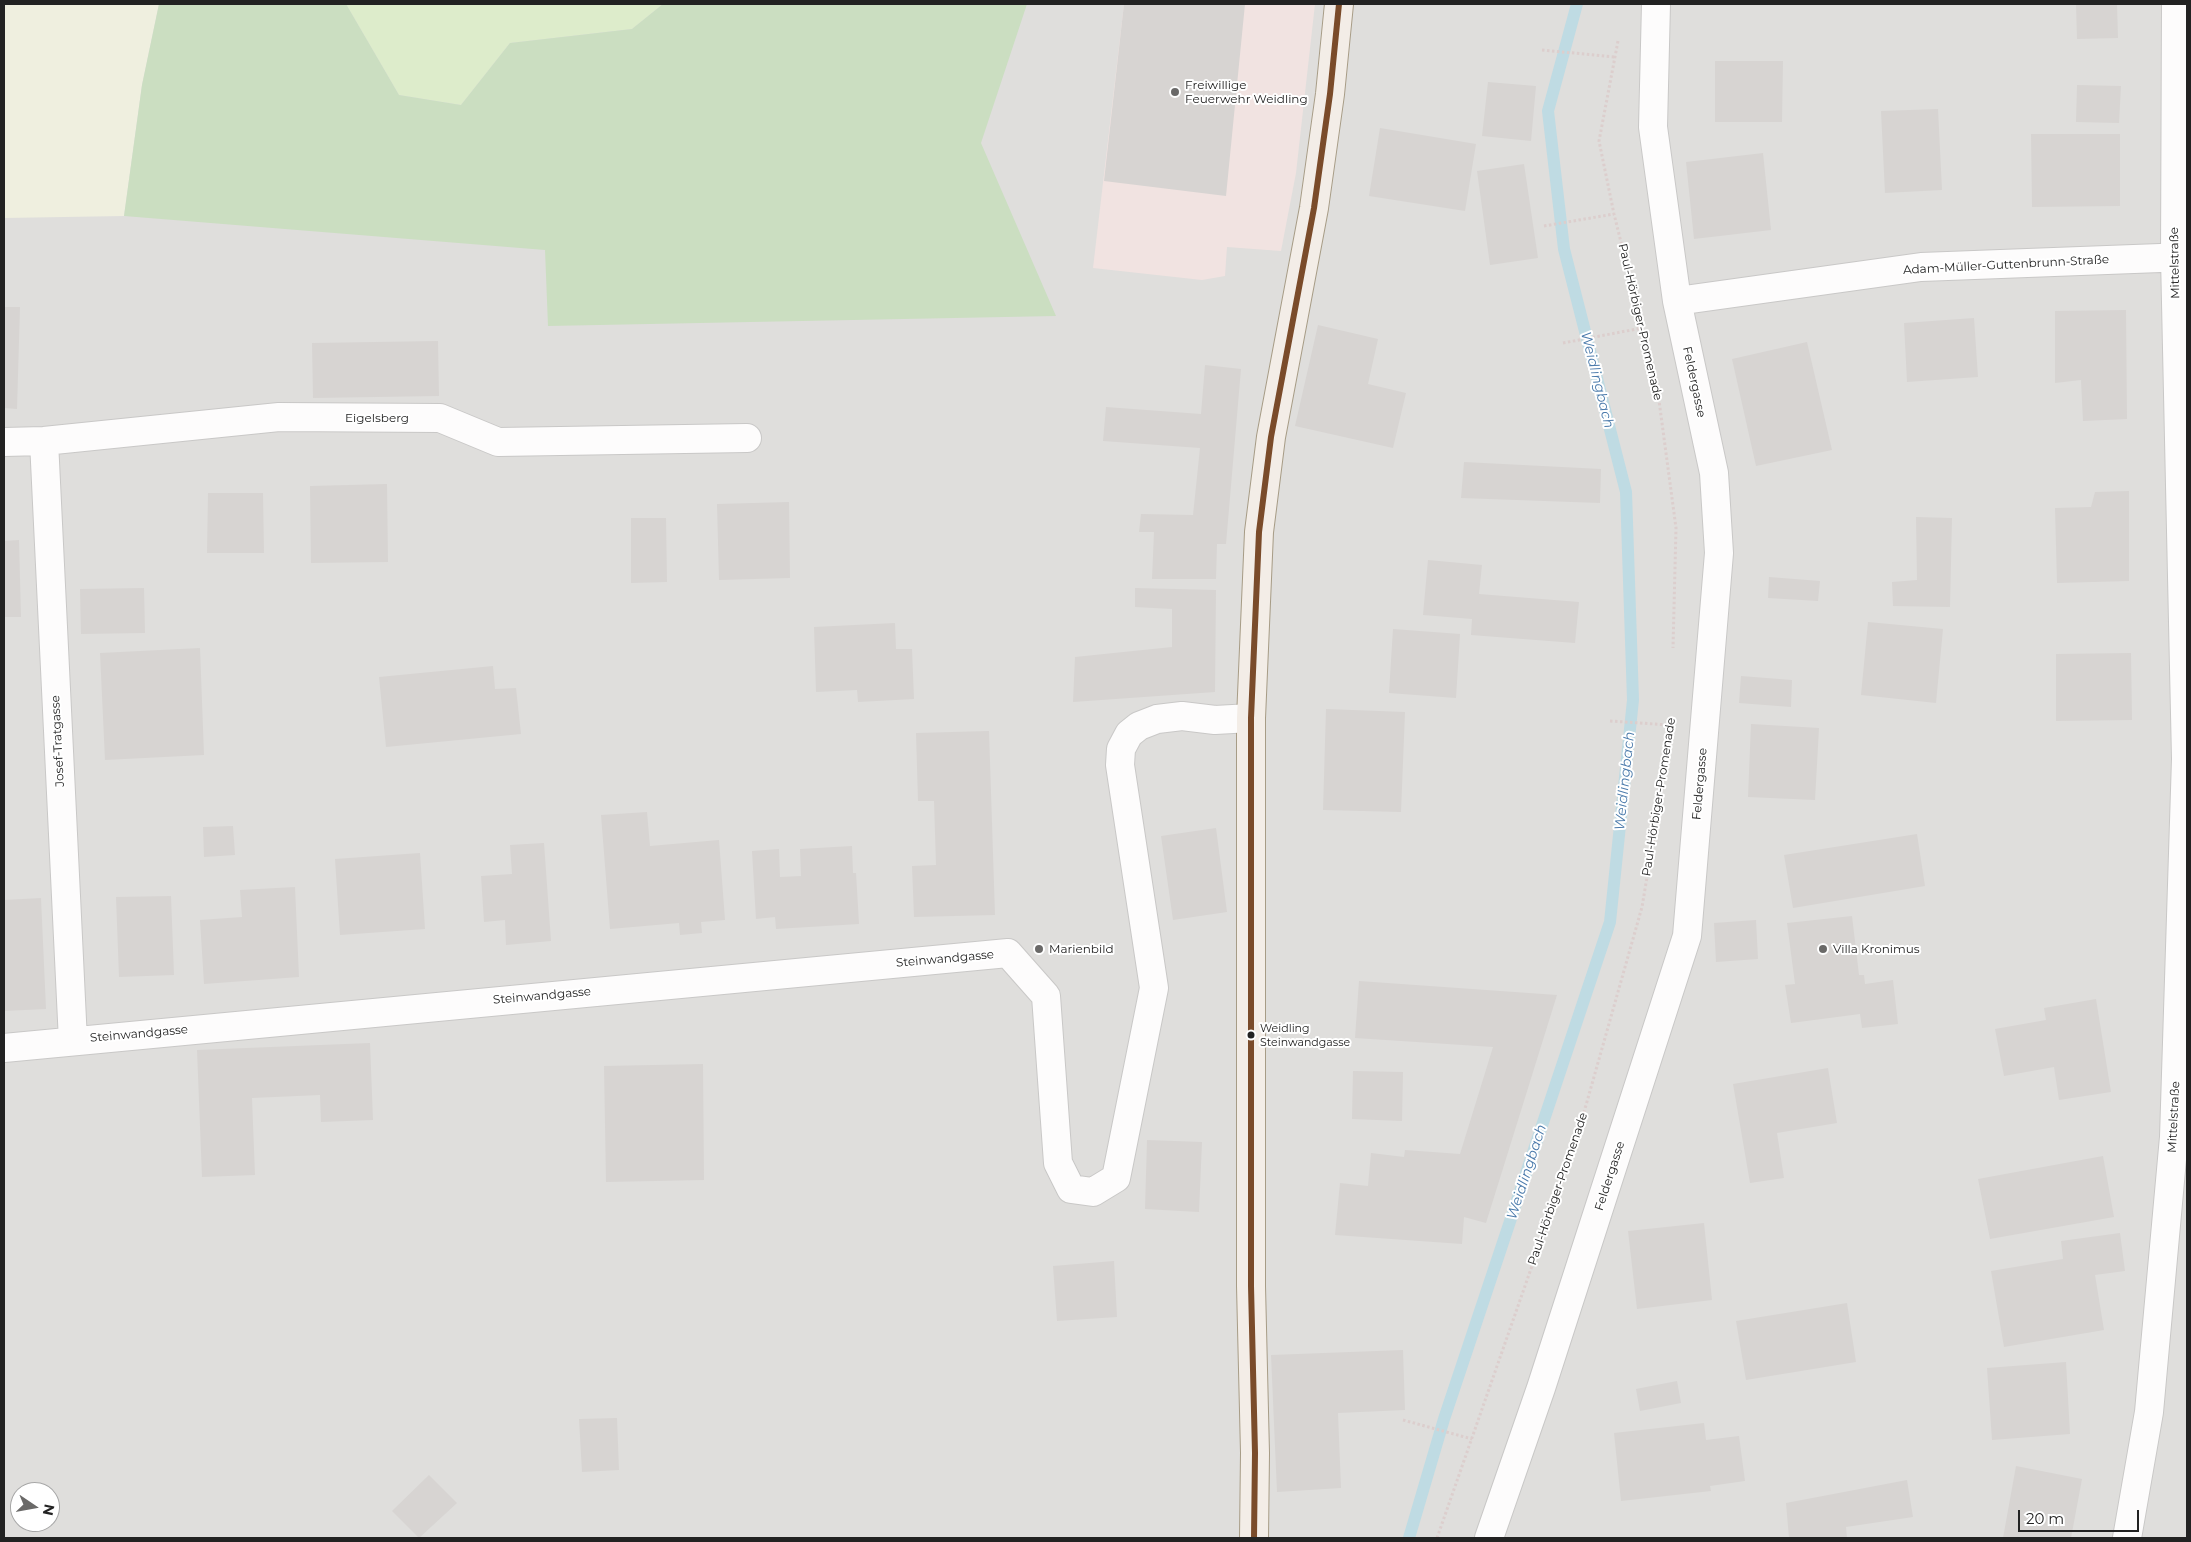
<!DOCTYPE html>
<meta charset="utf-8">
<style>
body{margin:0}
#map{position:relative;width:2191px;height:1542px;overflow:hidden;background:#f0eeeb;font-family:Montserrat,sans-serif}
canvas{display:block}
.frame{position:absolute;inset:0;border:5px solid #222;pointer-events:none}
.north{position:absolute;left:10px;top:1482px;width:50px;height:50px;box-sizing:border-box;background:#fff;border:1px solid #a7a7a7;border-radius:50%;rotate:102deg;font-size:14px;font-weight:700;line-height:20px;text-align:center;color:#222}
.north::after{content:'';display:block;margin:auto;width:18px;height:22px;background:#6a6968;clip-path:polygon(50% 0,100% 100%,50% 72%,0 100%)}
.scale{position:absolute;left:2018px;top:1510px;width:121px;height:22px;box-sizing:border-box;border:2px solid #222;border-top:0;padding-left:6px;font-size:15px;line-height:18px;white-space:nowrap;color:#222;-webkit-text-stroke:4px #fff;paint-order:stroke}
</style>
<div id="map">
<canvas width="2191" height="1542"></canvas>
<div class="frame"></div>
<div class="north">N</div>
<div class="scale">20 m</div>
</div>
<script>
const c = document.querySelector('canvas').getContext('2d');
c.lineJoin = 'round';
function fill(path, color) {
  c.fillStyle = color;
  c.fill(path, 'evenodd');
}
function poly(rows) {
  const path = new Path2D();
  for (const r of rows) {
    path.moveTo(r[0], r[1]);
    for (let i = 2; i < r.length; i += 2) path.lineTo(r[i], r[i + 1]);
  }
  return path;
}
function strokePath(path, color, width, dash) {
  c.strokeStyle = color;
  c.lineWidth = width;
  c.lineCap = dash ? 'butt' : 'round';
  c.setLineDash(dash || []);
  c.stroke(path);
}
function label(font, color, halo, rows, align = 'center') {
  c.font = font + ' Montserrat,sans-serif';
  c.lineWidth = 4;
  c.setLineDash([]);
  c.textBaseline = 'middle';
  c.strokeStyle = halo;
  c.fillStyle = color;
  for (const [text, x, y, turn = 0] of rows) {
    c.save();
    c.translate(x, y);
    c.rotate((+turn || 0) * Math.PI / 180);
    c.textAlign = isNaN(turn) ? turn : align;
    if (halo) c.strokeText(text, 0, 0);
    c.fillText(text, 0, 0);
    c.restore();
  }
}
fill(poly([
 [4,4,2187,4,2187,1538,4,1538],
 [20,1492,50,1492,50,1522,20,1522]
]), '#dfdedc');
fill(poly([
 [1124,4,1315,4,1296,173,1281,251,1227,247,1225,276,1202,280,1093,268]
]), '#f1e3e1');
fill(poly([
 [4,4,159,4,142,85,124,216,4,218]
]), '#efefdf');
fill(poly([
 [346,4,663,4,632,29,510,43,461,105,399,95]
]), '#ddeccb');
fill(poly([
 [159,4,346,4,399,95,461,105,510,43,632,29,663,4,1027,4,981,143,1056,316,548,326,545,250,124,216,142,85]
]), '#cbdec1');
strokePath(poly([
 [1409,1538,1444,1419,1610,922,1633,700,1626,492,1564,249,1548,111,1577,4]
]), '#bfdbe3', 12);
fill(poly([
 [1124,4,1245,4,1226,196,1104,181],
 [2076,4,2117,4,2118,38,2077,39],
 [1715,61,1783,61,1782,122,1715,122],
 [1488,82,1536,86,1531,141,1482,136],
 [2077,85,2121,86,2119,123,2076,122],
 [1938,109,1942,190,1885,193,1881,111],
 [1380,128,1476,144,1465,211,1369,196],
 [2031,134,2120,134,2120,206,2032,207],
 [1763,153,1771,230,1694,239,1686,162],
 [1524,164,1538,258,1490,265,1477,171],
 [4,307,20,307,17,409,4,408],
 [2126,310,2127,419,2083,421,2081,380,2055,383,2055,311],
 [1974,318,1978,377,1907,382,1904,323],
 [1318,325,1378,339,1368,384,1406,393,1393,448,1295,426],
 [438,341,439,396,313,398,312,343],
 [1807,342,1832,450,1756,466,1732,359],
 [1205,365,1241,369,1226,544,1217,544,1216,579,1152,579,1154,532,1139,532,1141,514,1193,515,1200,448,1103,441,1106,407,1201,414],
 [1464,462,1601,469,1600,503,1461,498],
 [387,484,388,562,311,563,310,486],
 [2129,491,2129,581,2057,583,2055,508,2091,507,2095,492],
 [208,493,263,493,264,553,207,553],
 [789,502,790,578,719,580,717,504],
 [1916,517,1952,518,1950,607,1893,606,1892,582,1917,580],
 [631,518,666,518,667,582,631,583],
 [19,540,21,617,4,617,4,541],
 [1428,560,1482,565,1479,594,1579,602,1575,643,1471,635,1472,619,1423,615],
 [1769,577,1820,581,1818,601,1768,598],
 [144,588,145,633,81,634,80,589],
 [1135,588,1216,590,1215,692,1073,702,1075,657,1172,647,1172,609,1135,607],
 [1868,622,1943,629,1936,703,1861,695],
 [895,623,896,649,912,649,914,699,858,702,857,690,816,692,814,627],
 [1393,629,1460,634,1456,698,1389,693],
 [200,648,204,755,105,760,100,653],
 [2131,653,2132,720,2056,721,2056,654],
 [493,666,495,689,516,688,521,734,386,747,379,677],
 [1741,676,1792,680,1791,707,1739,703],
 [1326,709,1405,712,1401,812,1323,810],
 [1751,724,1819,728,1815,800,1748,797],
 [989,731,995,915,914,917,912,866,936,865,934,801,918,801,916,733],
 [647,812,650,846,719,840,725,920,701,922,702,933,680,935,679,923,610,929,601,815],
 [233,826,235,855,204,857,203,827],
 [1216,828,1227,912,1173,920,1161,836],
 [1917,834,1925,886,1793,908,1784,855],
 [544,843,551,941,506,945,505,920,484,922,481,876,512,874,510,845],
 [852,846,853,873,856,873,859,924,776,929,775,917,756,919,752,851,779,849,780,877,801,876,800,849],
 [420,853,425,929,340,935,335,859],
 [295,887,299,977,204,984,200,920,242,917,240,890],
 [171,896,174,975,119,977,116,897],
 [41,898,46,1009,4,1011,4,900],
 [1852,916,1859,975,1864,975,1865,984,1893,980,1898,1024,1862,1028,1860,1014,1791,1023,1785,985,1795,984,1787,923],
 [1756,920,1758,959,1716,962,1714,923],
 [1359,981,1557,995,1486,1223,1464,1217,1462,1244,1335,1235,1340,1183,1368,1186,1371,1153,1404,1157,1405,1150,1460,1154,1493,1047,1355,1038],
 [2096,999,2111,1092,2059,1100,2054,1067,2004,1076,1995,1029,2046,1020,2044,1008],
 [370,1043,373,1120,321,1122,320,1095,252,1098,255,1175,202,1177,197,1050],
 [703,1064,704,1180,606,1182,604,1066],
 [1828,1068,1837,1123,1777,1133,1784,1178,1750,1183,1733,1084],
 [1353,1071,1403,1072,1402,1121,1352,1119],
 [1147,1140,1202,1142,1199,1212,1145,1209],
 [2103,1156,2114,1217,1990,1239,1978,1179],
 [1704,1223,1712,1300,1637,1309,1628,1231],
 [2120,1233,2125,1271,2095,1275,2104,1330,2004,1347,1991,1271,2063,1259,2061,1241],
 [1114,1261,1117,1317,1057,1321,1053,1266],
 [1847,1303,1856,1362,1746,1380,1736,1321],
 [1403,1350,1405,1410,1338,1413,1341,1488,1277,1492,1271,1355],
 [2066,1362,2070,1434,1992,1440,1987,1368],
 [1677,1381,1681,1403,1640,1411,1636,1389],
 [617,1418,619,1470,582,1472,579,1419],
 [1704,1423,1706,1440,1739,1436,1745,1481,1710,1486,1711,1491,1621,1501,1614,1433],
 [2016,1466,2082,1479,2071,1538,2003,1538],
 [429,1475,457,1503,419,1538,392,1511],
 [1907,1480,1913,1517,1846,1527,1847,1538,1789,1538,1786,1503]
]), '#d7d4d2');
const minor = poly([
 [1677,301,1921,267,2187,257],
 [44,441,73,1041],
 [4,442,44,441,279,417,440,418,498,442,747,438],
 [4,1048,1008,953,1046,996,1058,1163,1071,1189,1093,1192,1116,1178,1154,988,1120,765,1121,749,1129,734,1139,726,1157,719,1182,716,1215,720,1251,718],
 [1489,1538,1541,1388,1687,936,1719,553,1714,473,1677,301,1653,127,1656,4],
 [2127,1538,2149,1412,2174,1137,2186,759,2175,257,2176,4]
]);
const major = poly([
 [1254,1538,1255,1453,1251,1286,1251,718,1259,532,1271,437,1314,208,1330,94,1339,4]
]);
strokePath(minor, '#c9c8c7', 30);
strokePath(major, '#a79c86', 30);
strokePath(poly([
 [1618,41,1599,141,1614,214,1655,379],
 [1542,50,1615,57],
 [1544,226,1614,214],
 [1563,343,1642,328],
 [1658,393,1676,528,1673,648],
 [1610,721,1669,725],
 [1403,1420,1472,1439],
 [1437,1538,1577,1137,1642,907,1661,793]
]), '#dccecd', 3, [2.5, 2.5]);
strokePath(minor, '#fdfcfc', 28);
strokePath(major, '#f3ede7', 28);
strokePath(poly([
 [1254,1538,1255,1453,1251,1286,1251,718,1259,532,1271,437,1314,208,1330,94,1339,4]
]), '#7a4b2a', 6);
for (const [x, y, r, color] of [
 [1175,92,5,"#6a6968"],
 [1039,949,5,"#6a6968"],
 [1823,949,5,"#6a6968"],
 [1251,1035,4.5,"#222"]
]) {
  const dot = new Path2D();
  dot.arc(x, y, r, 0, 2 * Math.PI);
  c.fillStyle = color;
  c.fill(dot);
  strokePath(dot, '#fff', 2);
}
label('11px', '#222', '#fff', [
 ["Weidling",1260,1029],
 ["Steinwandgasse",1260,1043]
], 'left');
label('12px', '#222', '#fff', [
 ["Freiwillige",1185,85],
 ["Feuerwehr Weidling",1185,99],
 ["Marienbild",1049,949],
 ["Villa Kronimus",1833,949]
], 'left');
label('12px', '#222', '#fff', [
 ["Mittelstraße",2175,263,-91],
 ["Adam-Müller-Guttenbrunn-Straße",2006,265,-3],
 ["Paul-Hörbiger-Promenade",1640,322,77],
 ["Feldergasse",1694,382,78],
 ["Eigelsberg",377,418],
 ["Josef-Tratgasse",58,741,-93],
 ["Feldergasse",1700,784,-85],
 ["Paul-Hörbiger-Promenade",1659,797,-81],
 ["Steinwandgasse",945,959,-5],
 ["Steinwandgasse",542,996,-5],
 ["Steinwandgasse",139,1034,-5],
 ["Mittelstraße",2174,1117,-87],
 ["Feldergasse",1610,1176,-72],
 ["Paul-Hörbiger-Promenade",1558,1189,-71]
]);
label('italic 14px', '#4a7aab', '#fff', [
 ["Weidlingbach",1597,380,76],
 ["Weidlingbach",1625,781,-84],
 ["Weidlingbach",1527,1172,-72]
]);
</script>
